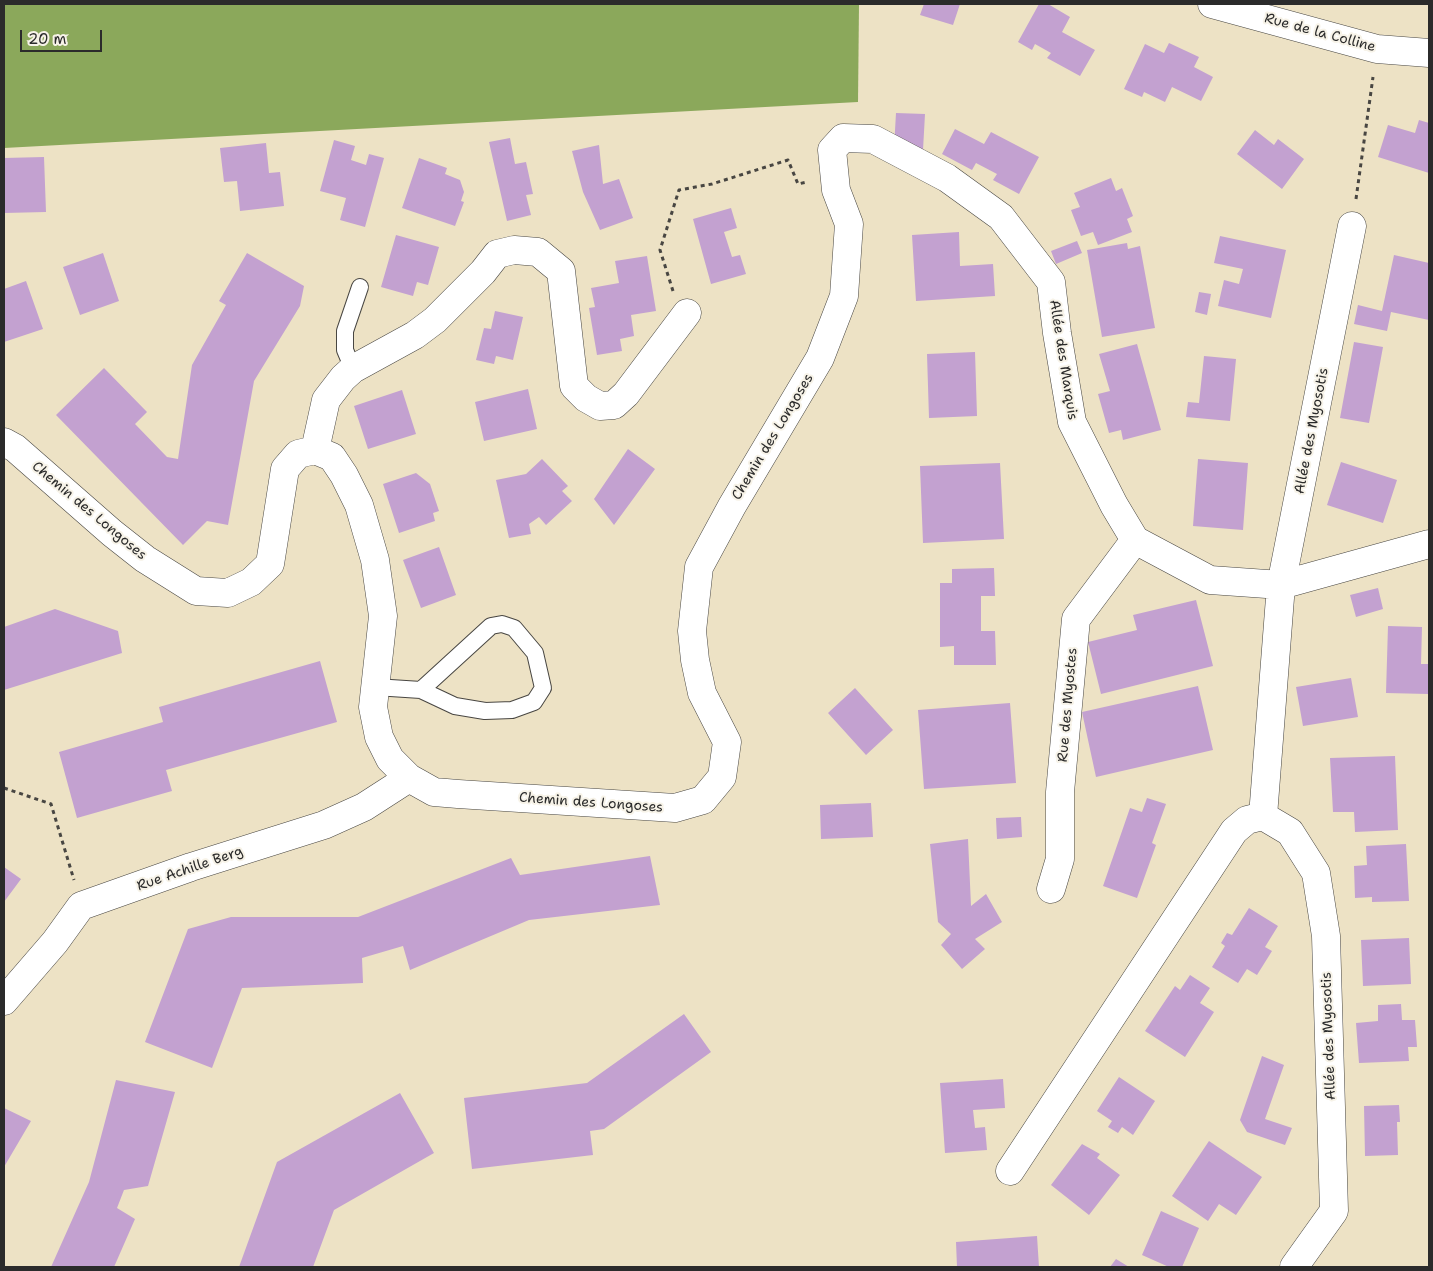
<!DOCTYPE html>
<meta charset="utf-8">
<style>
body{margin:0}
#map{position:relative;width:1433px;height:1271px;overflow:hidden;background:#ede2c5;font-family:"Shantell Sans",sans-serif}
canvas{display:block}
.frame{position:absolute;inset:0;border:5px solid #2b2b2b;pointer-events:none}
.scale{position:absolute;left:20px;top:30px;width:82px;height:22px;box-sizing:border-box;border:2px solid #2b2b2b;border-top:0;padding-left:6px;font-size:15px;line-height:18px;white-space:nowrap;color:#2b2b2b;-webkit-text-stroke:4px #f7f3e8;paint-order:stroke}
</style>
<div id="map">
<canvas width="1433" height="1271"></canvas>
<div class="frame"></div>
<div class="scale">20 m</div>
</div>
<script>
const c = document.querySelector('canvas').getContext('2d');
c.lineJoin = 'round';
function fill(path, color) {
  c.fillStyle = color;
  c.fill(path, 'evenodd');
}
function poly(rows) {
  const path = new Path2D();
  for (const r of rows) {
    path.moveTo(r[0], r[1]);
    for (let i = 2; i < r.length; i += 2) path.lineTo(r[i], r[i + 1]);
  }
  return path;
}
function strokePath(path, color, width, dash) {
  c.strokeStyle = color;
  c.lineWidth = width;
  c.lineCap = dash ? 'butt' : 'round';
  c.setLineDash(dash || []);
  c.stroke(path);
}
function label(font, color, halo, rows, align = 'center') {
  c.font = font + ' "Shantell Sans",sans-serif';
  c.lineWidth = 4;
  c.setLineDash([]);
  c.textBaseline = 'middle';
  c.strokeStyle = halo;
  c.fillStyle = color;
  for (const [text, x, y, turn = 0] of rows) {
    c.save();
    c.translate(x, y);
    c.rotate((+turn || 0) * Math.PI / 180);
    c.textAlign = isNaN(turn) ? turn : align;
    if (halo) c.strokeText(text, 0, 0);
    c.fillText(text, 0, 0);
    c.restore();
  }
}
fill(poly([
 [4,4,859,4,858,102,4,148]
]), '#8ba85b');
fill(poly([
 [924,4,960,4,953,25,920,15],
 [1039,4,1048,4,1070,17,1062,32,1095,50,1080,76,1047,58,1051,53,1035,44,1032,50,1018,42],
 [1169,43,1199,57,1194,67,1213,77,1201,101,1172,87,1165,102,1144,92,1142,97,1124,89,1145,44,1164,53],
 [896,113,925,114,923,150,894,148],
 [1419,120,1429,123,1429,173,1378,157,1388,125,1415,133],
 [955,129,984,144,991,132,1039,157,1019,194,993,180,997,174,976,163,972,170,942,154],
 [1255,130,1274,145,1278,139,1304,159,1282,189,1237,154],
 [510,138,515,164,526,162,533,194,526,195,531,215,507,221,489,142],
 [334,140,355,146,351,160,366,165,369,154,384,158,365,227,340,220,346,198,320,191],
 [266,143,269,173,280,172,284,206,240,211,237,181,224,182,220,148],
 [599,145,603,184,619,179,633,218,600,230,583,192,572,151],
 [44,157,46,212,4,213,4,158],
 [419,158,447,168,445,174,460,180,464,192,461,201,464,202,455,226,402,208],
 [1111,178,1116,191,1122,188,1133,216,1127,219,1132,232,1098,245,1093,232,1081,236,1071,210,1080,207,1074,193],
 [731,208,737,228,724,232,732,257,740,255,746,274,711,284,693,219],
 [959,232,960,266,993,264,995,296,916,301,912,235],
 [396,235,439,247,428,285,417,282,413,296,381,287],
 [1220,236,1286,250,1271,318,1218,306,1224,280,1239,284,1243,269,1214,263],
 [1077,241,1082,253,1056,264,1051,251],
 [1127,243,1128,249,1140,246,1155,328,1102,337,1087,250],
 [103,253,119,301,80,315,63,267],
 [247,253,304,286,300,306,254,381,228,525,207,521,183,545,56,415,104,368,147,412,135,424,167,457,178,459,192,365,226,305,219,301],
 [1394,255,1429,263,1429,320,1391,312,1387,331,1354,324,1358,305,1382,311],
 [647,256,656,311,631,315,634,336,620,339,622,351,597,355,589,308,595,307,591,288,619,283,615,261],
 [26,281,43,329,4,342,4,289],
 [1199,292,1211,294,1207,315,1195,312],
 [495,311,523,317,513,360,496,356,494,364,476,360,484,328,491,329],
 [1354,342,1383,347,1369,423,1340,418],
 [1137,344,1161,430,1123,440,1121,430,1109,433,1098,394,1110,391,1099,354],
 [975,352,977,416,929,418,927,354],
 [1204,356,1236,359,1230,421,1186,417,1188,402,1199,403],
 [528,389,537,429,484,441,475,402],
 [402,390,416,434,368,449,354,406],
 [628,449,655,469,614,525,594,499],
 [542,459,568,486,562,491,572,501,546,525,539,517,529,524,531,534,509,538,496,480,526,474],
 [1198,459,1248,463,1243,530,1193,526],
 [1341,462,1397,480,1383,523,1327,505],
 [1000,463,1004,539,923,543,920,466],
 [416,473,430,484,439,511,433,513,435,521,399,533,383,484],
 [439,547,456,595,421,608,403,560],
 [994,568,995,596,981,596,981,631,995,631,996,665,954,665,954,646,940,647,940,583,952,583,952,569],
 [1378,588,1383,609,1356,617,1350,595],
 [1196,600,1213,666,1101,694,1088,642,1137,630,1133,615],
 [55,609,118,631,122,653,4,690,4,627],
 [1388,626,1422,627,1421,664,1428,664,1428,694,1386,693],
 [320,661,337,722,166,770,172,791,77,818,59,752,163,722,159,707],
 [1351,678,1358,717,1303,726,1296,687],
 [1198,686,1213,750,1096,777,1082,712],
 [855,688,893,730,866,755,828,713],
 [1010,703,1016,783,924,789,918,710],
 [1395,756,1398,830,1355,832,1354,812,1333,812,1330,758],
 [1147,798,1166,804,1152,843,1156,845,1137,898,1103,886,1130,808,1142,812],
 [871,803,873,837,821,839,820,805],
 [1021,817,1022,837,997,839,996,818],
 [968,839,971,906,986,894,1002,922,975,939,985,949,962,969,941,945,951,934,938,922,930,844],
 [1406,844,1409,901,1372,902,1372,897,1355,898,1354,866,1367,865,1366,846],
 [650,856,660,905,529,920,410,970,403,946,362,958,363,983,242,988,212,1068,145,1042,188,929,231,917,358,917,511,858,520,875],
 [4,867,21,879,4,902],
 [1249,908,1278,926,1265,947,1272,951,1257,975,1247,969,1238,983,1212,967,1225,946,1221,943,1227,933,1232,935],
 [1409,938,1411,984,1363,986,1361,940],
 [1190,975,1210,988,1200,1003,1214,1012,1185,1057,1145,1031,1175,986,1180,990],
 [1401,1004,1402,1020,1415,1020,1417,1047,1408,1047,1409,1061,1359,1063,1356,1023,1378,1021,1378,1005],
 [684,1014,711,1052,604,1129,590,1131,593,1155,472,1169,464,1098,587,1083],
 [1262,1056,1284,1065,1265,1119,1292,1128,1285,1145,1247,1132,1240,1120],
 [1119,1077,1155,1101,1133,1135,1122,1127,1118,1133,1108,1127,1112,1121,1097,1111],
 [1003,1079,1005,1108,973,1110,975,1128,985,1127,987,1150,945,1153,940,1083],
 [116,1080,175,1092,148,1186,124,1190,117,1208,135,1219,114,1267,51,1267,89,1182],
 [400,1093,434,1153,334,1210,313,1267,239,1267,277,1162],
 [1399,1105,1400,1122,1397,1122,1398,1155,1365,1156,1364,1106],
 [4,1108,31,1121,4,1167],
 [1209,1141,1262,1177,1236,1215,1219,1204,1208,1221,1172,1196],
 [1082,1144,1100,1154,1097,1158,1120,1175,1089,1215,1051,1185],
 [1161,1211,1199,1228,1182,1267,1169,1267,1142,1255],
 [1037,1236,1039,1267,957,1267,956,1242],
 [1116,1259,1129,1267,1110,1267]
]), '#c3a1d0');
const service = poly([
 [353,369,345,350,345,331,360,287],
 [375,687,421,690,455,706,485,711,512,710,534,702,543,688,535,653,514,628,502,624,491,626,421,690]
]);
const minor = poly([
 [1212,4,1377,49,1429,53],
 [4,442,15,448,112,533,145,559,196,591,228,593,251,582,270,564,285,469,298,454,315,450,332,457,344,475,359,505,375,560,383,616,373,707,379,737,390,759,409,778,434,792,458,794,675,808,703,800,722,777,727,742,702,693,695,660,692,631,699,567,732,506,820,358,844,296,849,224,836,190,832,150,843,138,873,139,947,178,1001,217,1051,282,1057,333,1072,422,1114,505,1135,540,1210,580,1281,585,1429,544],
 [315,450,326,400,343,378,353,369,415,335,435,320,483,272,497,254,514,250,538,252,561,271,574,386,586,398,600,406,614,405,626,394,687,313],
 [1263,816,1281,585,1352,226],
 [1051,889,1060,859,1060,792,1076,619,1135,540],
 [4,1001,55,942,81,906,191,867,324,825,364,807,409,778],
 [1010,1171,1234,831,1247,820,1263,816,1290,832,1316,873,1326,936,1334,1211,1294,1267]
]);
strokePath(service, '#484642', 18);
strokePath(minor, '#484642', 29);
strokePath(poly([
 [1356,199,1373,77],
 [673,291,660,250,679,190,712,184,788,160,798,184,807,182],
 [4,788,51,804,74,880]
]), '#484642', 3, [4, 4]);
strokePath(service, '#fff', 16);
strokePath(minor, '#fff', 28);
label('14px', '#2b2b2b', '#f7f3e8', [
 ["Rue de la Colline",1320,33,15],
 ["Allée des Marquis",1063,360,81],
 ["Allée des Myosotis",1312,431,-79],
 ["Chemin des Longoses",773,437,-59],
 ["Chemin des Longoses",89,511,40],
 ["Rue des Myostes",1068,705,-85],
 ["Chemin des Longoses",591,803,4],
 ["Rue Achille Berg",190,869,-19],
 ["Allée des Myosotis",1329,1036,-92]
]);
</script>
